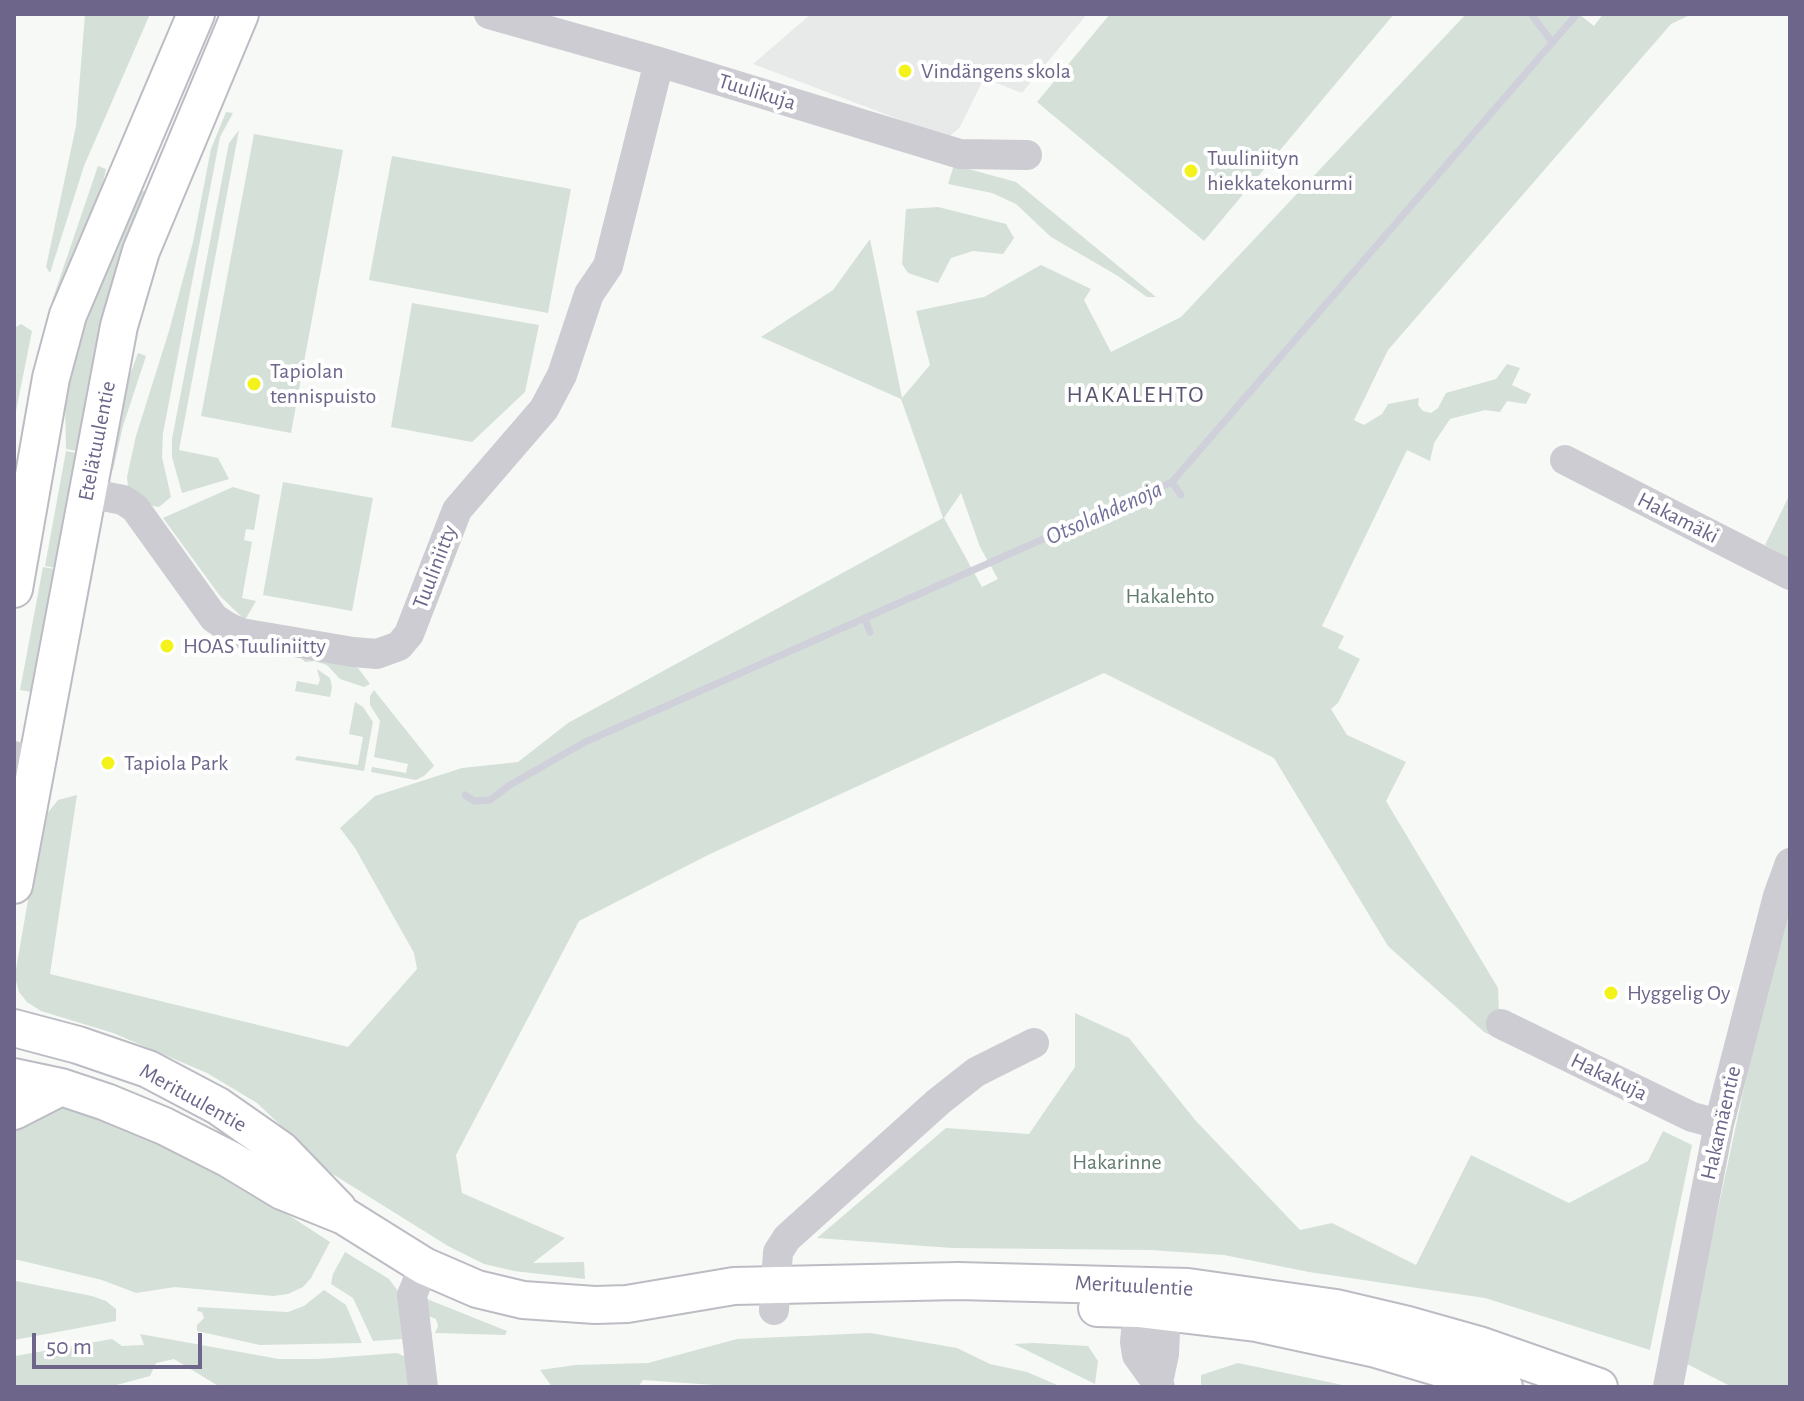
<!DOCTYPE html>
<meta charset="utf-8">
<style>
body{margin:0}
#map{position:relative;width:1804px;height:1401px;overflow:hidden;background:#f7f9f6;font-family:"Alegreya Sans",sans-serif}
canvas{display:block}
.frame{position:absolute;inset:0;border:16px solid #6d658a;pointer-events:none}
.scale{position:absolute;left:32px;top:1333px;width:170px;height:36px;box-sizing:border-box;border:4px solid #6d658a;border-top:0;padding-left:10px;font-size:24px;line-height:28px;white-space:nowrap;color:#6d658a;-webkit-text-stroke:6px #fff;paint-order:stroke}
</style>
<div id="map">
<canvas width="1804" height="1401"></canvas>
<div class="frame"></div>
<div class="scale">50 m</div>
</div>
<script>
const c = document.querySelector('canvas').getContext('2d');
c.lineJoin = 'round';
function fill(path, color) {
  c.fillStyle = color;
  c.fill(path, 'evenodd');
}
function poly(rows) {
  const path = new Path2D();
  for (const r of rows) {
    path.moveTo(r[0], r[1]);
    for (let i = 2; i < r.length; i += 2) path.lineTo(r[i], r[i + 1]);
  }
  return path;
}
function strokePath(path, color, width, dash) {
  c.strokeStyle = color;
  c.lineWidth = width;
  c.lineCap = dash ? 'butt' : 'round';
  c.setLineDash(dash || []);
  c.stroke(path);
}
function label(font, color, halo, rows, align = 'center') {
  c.font = font + ' "Alegreya Sans",sans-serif';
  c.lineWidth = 8;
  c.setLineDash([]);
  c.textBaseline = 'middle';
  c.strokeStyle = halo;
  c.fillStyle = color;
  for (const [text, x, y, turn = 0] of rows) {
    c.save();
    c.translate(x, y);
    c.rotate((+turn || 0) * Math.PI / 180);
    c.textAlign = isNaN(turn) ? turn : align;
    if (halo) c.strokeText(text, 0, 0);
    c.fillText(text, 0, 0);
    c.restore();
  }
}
fill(poly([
 [811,14,1087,14,1022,93,984,78,960,127,948,138,753,64]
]), '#e8eae9');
fill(poly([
 [85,14,150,14,84,166,50,273,46,267,76,126],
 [1110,14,1394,14,1204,241,1037,102],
 [1466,14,1579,14,1594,26,1603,14,1692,14,1671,24,1388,350,1354,420,1364,425,1382,414,1388,404,1419,398,1418,405,1423,411,1431,413,1438,408,1446,393,1496,379,1507,364,1520,368,1512,385,1531,394,1526,404,1507,401,1500,412,1485,410,1450,419,1434,443,1430,461,1407,450,1322,626,1344,636,1338,648,1360,659,1338,703,1331,709,1347,735,1406,762,1386,801,1498,988,1500,1040,1484,1032,1388,946,1274,758,1104,673,710,854,579,921,456,1155,462,1193,565,1238,533,1263,584,1262,585,1279,514,1271,484,1264,448,1246,331,1173,257,1103,207,1073,113,1033,41,1011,27,1002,19,992,16,981,16,969,42,820,58,800,77,795,50,974,348,1047,417,969,414,953,355,848,340,828,375,796,462,768,518,762,568,723,943,518,901,399,761,337,833,290,870,239,902,398,930,365,916,311,984,297,1041,265,1091,289,1084,300,1111,352,1181,317],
 [961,493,980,547,998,579,982,587,944,518],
 [226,112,233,113,220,137,163,433,162,457,171,497,159,507,153,506,128,487,127,477,136,436,169,331,193,242,211,149],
 [239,130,179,450,218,458,229,479,182,493,172,457,172,439,229,143],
 [254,134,343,150,291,433,201,416],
 [392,156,571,189,548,313,369,280],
 [954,165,1016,182,1156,297,1147,297,1118,276,1051,237,1016,204,992,193,948,184],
 [98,166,106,169,100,196,61,303,52,301],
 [135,187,146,192,83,452,66,449,65,396,74,349],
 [938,207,1006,224,1014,238,1003,254,973,251,951,258,938,283,908,273,902,264,906,209],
 [412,303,539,325,525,392,472,442,391,427],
 [21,324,32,331,14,421,14,328],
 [138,353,146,356,123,426,113,470,106,468,124,391],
 [66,451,82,454,60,569,45,566],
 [283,482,373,498,352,611,263,595],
 [233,487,260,495,254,530,246,529,244,540,252,542,242,598,256,601,245,620,220,596,163,518],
 [1790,494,1790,559,1765,545],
 [43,567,60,570,37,693,20,690],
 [301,658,347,663,358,668,370,684,364,687,340,679,327,665,314,661,305,662],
 [317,669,330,678,332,687,330,697,295,691,297,681,318,685,320,680],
 [374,690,433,764,434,766,424,776,416,780,371,772,372,767,406,773,408,764,374,757,380,721,370,705,370,696],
 [355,702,363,707,373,722,364,771,295,760,297,756,358,765,363,737,349,734],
 [1790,891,1790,1387,1732,1387,1685,1363,1777,934],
 [1075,1013,1129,1038,1196,1121,1300,1230,1332,1223,1416,1265,1471,1155,1569,1203,1648,1161,1663,1131,1692,1145,1650,1350,1485,1298,1309,1272,1224,1255,1150,1250,952,1248,817,1238,946,1128,1029,1134,1075,1067],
 [68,1106,207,1162,330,1242,311,1278,303,1287,288,1294,273,1296,175,1287,136,1293,102,1280,14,1259,14,1124,42,1108],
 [345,1252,389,1279,398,1291,402,1339,373,1341,353,1298,331,1284,333,1274],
 [16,1281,92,1296,106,1301,116,1309,116,1321,14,1340],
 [324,1290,346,1305,362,1343,260,1345,197,1331,197,1325,204,1318,202,1312,197,1311,198,1307,288,1312,304,1306],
 [427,1299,507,1331,505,1335,435,1333,438,1326,436,1319,421,1313],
 [870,1333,957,1348,990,1364,1027,1372,1062,1387,743,1387,643,1380,638,1387,552,1387,540,1370,576,1365,648,1363,737,1339],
 [140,1334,279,1359,318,1359,397,1353,406,1357,414,1387,220,1387,174,1359,156,1363,150,1376,109,1387,14,1385,15,1356,112,1339,122,1346,144,1345],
 [1034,1343,1088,1346,1098,1361,1095,1384,1014,1344],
 [1238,1363,1352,1387,1201,1387,1201,1375]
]), '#d5e0d9');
strokePath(poly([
 [1531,14,1552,42],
 [1172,482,1181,495],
 [865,619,870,632],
 [465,795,474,801,490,800,510,785,585,742,1172,482,1577,14]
]), '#d0d0db', 7);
const major = poly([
 [14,589,51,378,68,315,196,14],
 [14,885,119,326,141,251,240,14],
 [14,1028,78,1045,148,1069,218,1106,281,1150,338,1209],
 [14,1077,61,1087,106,1102,164,1126,229,1159,282,1191,344,1216,424,1266,477,1289,523,1300,595,1305,627,1304,734,1286,958,1281,1188,1287,1336,1308,1408,1325,1479,1345,1599,1387],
 [14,1111,61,1087],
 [1097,1308,1138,1309,1256,1323,1376,1349,1504,1387]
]);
strokePath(major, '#bdbcc4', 40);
strokePath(poly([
 [489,14,659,62,960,154,1027,155],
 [1565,460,1790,575],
 [88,493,123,500,135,508,214,618,226,626,241,633,353,652,377,654,399,646,409,634,457,510,544,409,562,375,589,294,608,266,659,62],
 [14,756,37,768],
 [1501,1024,1692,1117,1719,1124],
 [1148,1292,1138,1309,1135,1342,1137,1355,1160,1387],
 [1155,1292,1166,1312,1164,1354,1158,1382],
 [774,1310,778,1252,787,1238,938,1102,976,1072,1034,1043],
 [423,1387,412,1295,424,1266],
 [1668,1387,1719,1124,1778,896,1790,863]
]), '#cdccd2', 30);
strokePath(major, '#fff', 36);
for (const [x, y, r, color] of [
 [905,71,8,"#f4f21b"],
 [1191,171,8,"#f4f21b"],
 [254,384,8,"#f4f21b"],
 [167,646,8,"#f4f21b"],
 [108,763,8,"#f4f21b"],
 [1611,993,8,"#f4f21b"]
]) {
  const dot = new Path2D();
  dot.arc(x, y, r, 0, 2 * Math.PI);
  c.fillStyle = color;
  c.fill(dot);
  strokePath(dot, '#fff', 3);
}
label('22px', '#6d658a', '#fff', [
 ["Vindängens skola",921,71],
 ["Tuuliniityn",1207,158],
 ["hiekkatekonurmi",1207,183],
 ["Tapiolan",270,371],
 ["tennispuisto",270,396],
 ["HOAS Tuuliniitty",183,646],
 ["Tapiola Park",124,763],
 ["Hyggelig Oy",1627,993]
], 'left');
label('22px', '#6d658a', '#fff', [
 ["Tuulikuja",757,92,17],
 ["Etelätuulentie",97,441,-79],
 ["Hakamäki",1678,518,27],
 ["Tuuliniitty",435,567,-69],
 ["Hakakuja",1609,1077,26],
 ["Merituulentie",193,1098,29],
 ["Hakamäentie",1721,1123,-77],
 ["Merituulentie",1134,1286,3]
]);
label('22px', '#617b6f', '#fff', [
 ["Hakalehto",1170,596],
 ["Hakarinne",1117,1162]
]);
c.letterSpacing = '2px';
label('24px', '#59546f', '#fff', [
 ["HAKALEHTO",1136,395]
]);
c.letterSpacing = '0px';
label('italic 24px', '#71709b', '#fff', [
 ["Otsolahdenoja",1104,513,-24]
]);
</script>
